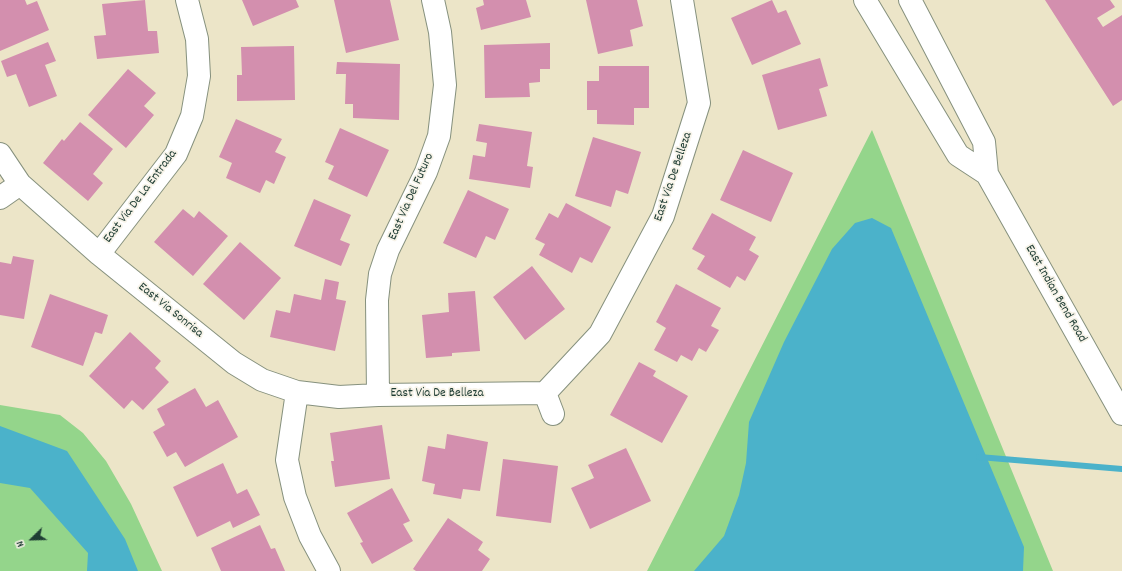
<!DOCTYPE html>
<style>
body{margin:0}
#map{position:relative;width:1122px;height:571px;overflow:hidden;background:#ece5c8;font-family:Dekko,sans-serif}
canvas{display:block}
.north{position:absolute;left:12px;top:519px;width:40px;height:40px;-webkit-text-stroke:3px #f7f3e8;paint-order:stroke;rotate:247deg;font-size:11px;font-weight:700;line-height:16px;text-align:center;color:#1f3d34}
.north::after{content:'';display:block;margin:auto;width:14px;height:18px;background:#1f3d34;clip-path:polygon(50% 0,100% 100%,50% 72%,0 100%)}
</style>
<div id="map">
<canvas width="1122" height="571"></canvas>
<div class="north">N</div>
</div>
<script>
const c = document.querySelector('canvas').getContext('2d');
c.lineJoin = 'round';
function fill(path, color) {
  c.fillStyle = color;
  c.fill(path, 'evenodd');
}
function poly(rows) {
  const path = new Path2D();
  for (const r of rows) {
    path.moveTo(r[0], r[1]);
    for (let i = 2; i < r.length; i += 2) path.lineTo(r[i], r[i + 1]);
  }
  return path;
}
function strokePath(path, color, width, dash) {
  c.strokeStyle = color;
  c.lineWidth = width;
  c.lineCap = dash ? 'butt' : 'round';
  c.setLineDash(dash || []);
  c.stroke(path);
}
function label(font, color, halo, rows, align = 'center') {
  c.font = font + ' Dekko,sans-serif';
  c.lineWidth = 3.5;
  c.setLineDash([]);
  c.textBaseline = 'middle';
  c.strokeStyle = halo;
  c.fillStyle = color;
  for (const [text, x, y, turn = 0] of rows) {
    c.save();
    c.translate(x, y);
    c.rotate((+turn || 0) * Math.PI / 180);
    c.textAlign = isNaN(turn) ? turn : align;
    if (halo) c.strokeText(text, 0, 0);
    c.fillText(text, 0, 0);
    c.restore();
  }
}
fill(poly([
 [872,130,1053,571,647,571],
 [0,405,60,415,83,433,106,461,131,504,162,571,0,571]
]), '#94d58b');
fill(poly([
 [872,218,891,228,1024,547,1023,571,694,571,724,536,739,495,746,463,749,422,784,342,832,249,855,223],
 [0,426,67,451,125,539,138,571,87,571,88,553,30,488,0,483]
]), '#4bb2ca');
strokePath(poly([
 [979,457,1122,469]
]), '#4bb2ca', 6);
fill(poly([
 [0,0,25,0,27,5,37,1,49,30,0,51],
 [145,0,148,31,157,31,159,53,97,59,94,36,106,35,102,4],
 [242,0,296,0,299,7,253,26],
 [334,0,390,0,399,40,346,53],
 [483,0,526,0,531,17,481,30,476,8,484,5],
 [586,0,637,0,643,26,630,30,633,46,598,54],
 [772,0,778,13,786,10,801,44,752,65,731,18],
 [1045,0,1110,0,1115,7,1097,18,1103,27,1122,15,1122,100,1113,106],
 [48,42,56,61,45,65,57,96,29,107,16,74,7,77,1,61],
 [550,43,550,69,540,69,540,82,529,83,530,97,485,98,484,45],
 [294,46,295,100,237,101,237,75,242,75,241,47],
 [820,58,828,86,819,89,827,116,778,130,762,75],
 [337,62,400,64,399,120,353,118,353,104,345,104,346,74,336,74],
 [599,66,649,66,649,108,634,108,634,125,597,124,597,110,587,110,587,81,599,81],
 [128,69,156,93,144,106,154,115,126,148,88,115],
 [236,119,282,139,275,152,286,157,274,184,266,180,260,193,226,178,232,163,219,157],
 [80,122,113,149,93,174,103,183,88,201,43,163,62,139,64,141],
 [479,124,532,132,527,166,533,167,530,188,469,179,473,155,485,157,487,143,476,141],
 [340,128,389,150,367,197,328,179,334,166,325,162],
 [593,137,641,152,628,194,616,190,611,207,575,196],
 [743,150,793,173,771,222,720,200],
 [468,190,509,209,495,240,486,236,476,258,443,243],
 [314,199,351,215,340,240,350,244,341,266,294,246],
 [566,203,611,227,592,263,580,257,572,273,539,255,545,244,535,239,549,213,558,218],
 [183,209,194,218,199,211,228,236,193,276,154,242],
 [712,213,756,237,749,250,759,256,745,281,737,276,730,288,697,269,705,256,692,249],
 [240,242,281,278,244,320,203,284],
 [13,256,34,260,24,319,0,315,0,262,11,264],
 [532,266,565,309,525,340,493,297],
 [325,279,339,282,336,299,346,301,335,351,270,337,276,310,290,313,294,294,321,300],
 [676,284,721,308,711,326,719,330,706,352,699,348,692,361,681,355,677,362,654,350,666,328,656,322],
 [475,291,480,351,452,353,452,356,426,358,422,315,449,312,448,293],
 [50,294,108,315,102,334,95,332,83,366,31,347],
 [130,332,161,361,155,368,169,382,143,410,132,400,124,409,89,376],
 [639,362,656,371,653,376,688,396,662,443,610,415],
 [195,388,206,407,218,400,238,437,185,467,176,452,167,457,153,432,165,425,157,409],
 [382,425,390,479,335,487,331,461,334,461,330,433],
 [447,434,488,442,480,491,463,489,461,499,433,494,435,484,422,481,428,446,445,449],
 [626,448,651,501,590,529,571,488,594,478,588,465],
 [503,459,558,466,551,523,496,516],
 [223,463,237,494,247,489,260,515,233,528,230,521,197,537,173,487],
 [392,488,410,521,403,524,413,541,372,564,360,543,363,542,347,513],
 [448,518,483,542,478,550,490,559,482,571,416,571,413,569],
 [260,525,271,549,275,548,285,571,221,571,211,548]
]), '#d38fae');
const minor = poly([
 [0,154,20,184,99,254,234,363,262,380,297,392,339,397,378,395,545,393,600,334,663,216,699,103,682,0],
 [0,198,20,184],
 [99,254,176,154,192,116,199,76,197,39,187,0],
 [297,392,287,460,295,497,310,536,329,571],
 [545,393,553,414],
 [378,395,377,300,380,274,388,250,426,172,439,136,445,85,440,32,433,0]
]);
const secondary = poly([
 [865,0,958,155,987,174],
 [910,0,984,142,987,174,1122,414]
]);
strokePath(minor, '#86917e', 24);
strokePath(secondary, '#86917e', 24);
strokePath(minor, '#fff', 22);
strokePath(secondary, '#fff', 22);
label('13px', '#1f3d34', '#f7f3e8', [
 ["East Via De Belleza",674,177,-71],
 ["East Via De La Entrada",141,197,-53],
 ["East Via Del Futuro",412,197,-66],
 ["East Indian Bend Road",1055,294,60],
 ["East Via Sonrisa",170,311,39],
 ["East Via De Belleza",437,394]
]);
</script>
